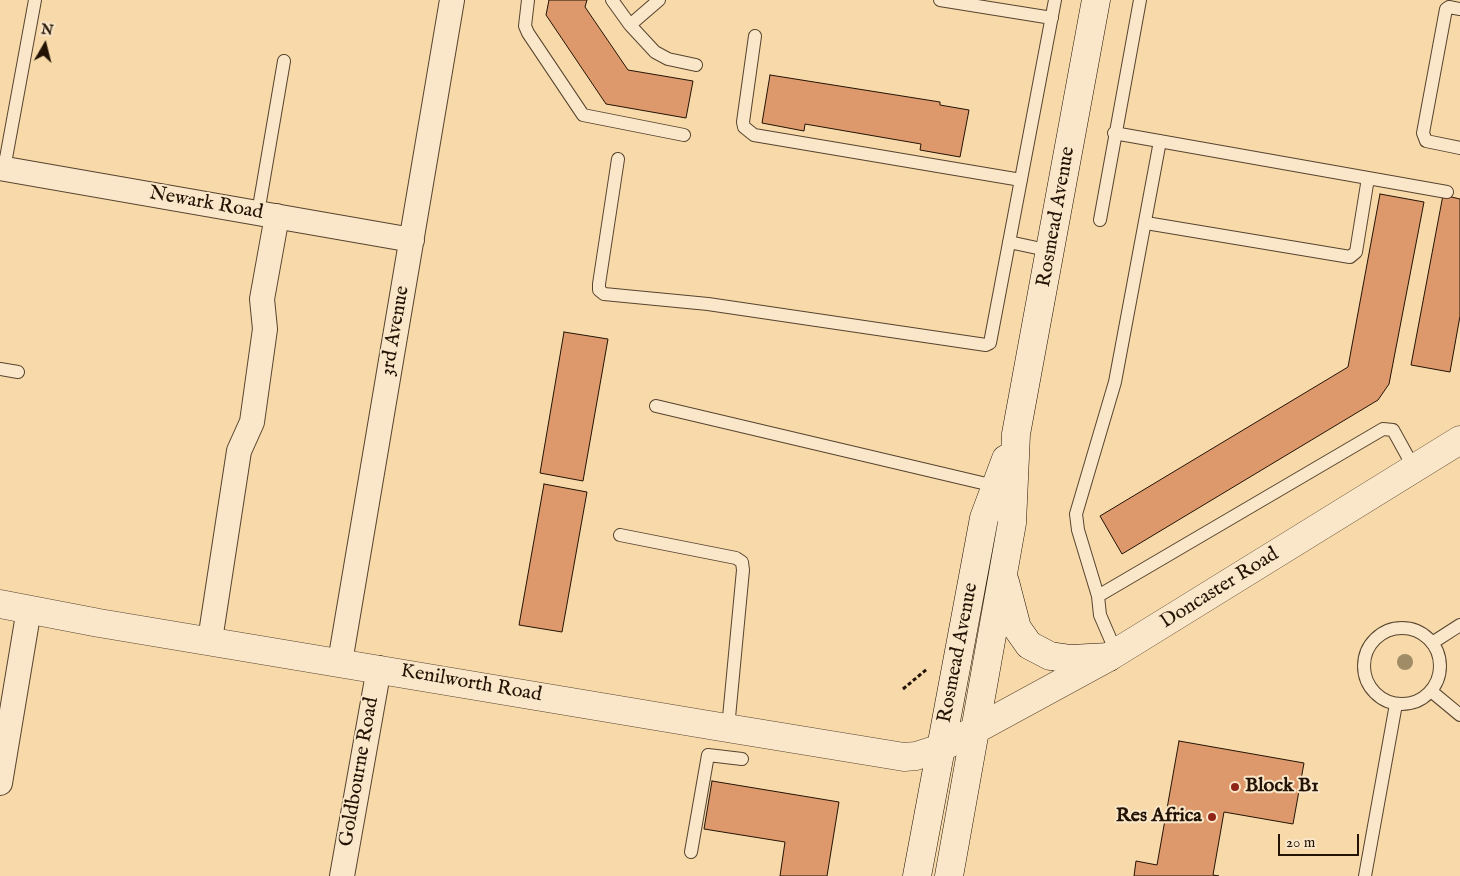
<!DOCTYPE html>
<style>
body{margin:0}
#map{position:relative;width:1460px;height:876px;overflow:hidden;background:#f7d9aa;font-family:"IM FELL English",serif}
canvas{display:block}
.north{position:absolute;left:20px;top:20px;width:50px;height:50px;-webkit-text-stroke:4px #fae6c8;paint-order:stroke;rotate:8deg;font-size:14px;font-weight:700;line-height:20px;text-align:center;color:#221304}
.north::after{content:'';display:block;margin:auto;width:18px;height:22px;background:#221304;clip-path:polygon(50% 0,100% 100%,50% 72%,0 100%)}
.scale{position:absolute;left:1278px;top:834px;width:81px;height:22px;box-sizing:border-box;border:2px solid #221304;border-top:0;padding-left:6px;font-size:15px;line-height:18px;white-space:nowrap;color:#221304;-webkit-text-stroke:4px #fae6c8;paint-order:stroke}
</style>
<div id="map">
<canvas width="1460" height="876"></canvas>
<div class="north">N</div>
<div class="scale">20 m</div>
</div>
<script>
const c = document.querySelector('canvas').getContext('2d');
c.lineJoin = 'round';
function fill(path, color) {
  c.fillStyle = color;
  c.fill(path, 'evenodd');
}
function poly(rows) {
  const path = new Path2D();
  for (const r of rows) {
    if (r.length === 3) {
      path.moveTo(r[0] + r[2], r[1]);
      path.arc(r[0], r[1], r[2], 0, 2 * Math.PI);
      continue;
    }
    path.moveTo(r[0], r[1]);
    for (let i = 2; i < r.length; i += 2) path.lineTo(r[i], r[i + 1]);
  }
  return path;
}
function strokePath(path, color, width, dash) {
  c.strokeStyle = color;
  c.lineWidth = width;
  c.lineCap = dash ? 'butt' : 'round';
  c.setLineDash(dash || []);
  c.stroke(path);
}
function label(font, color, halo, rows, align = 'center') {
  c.font = font + ' "IM FELL English",serif';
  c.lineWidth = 4;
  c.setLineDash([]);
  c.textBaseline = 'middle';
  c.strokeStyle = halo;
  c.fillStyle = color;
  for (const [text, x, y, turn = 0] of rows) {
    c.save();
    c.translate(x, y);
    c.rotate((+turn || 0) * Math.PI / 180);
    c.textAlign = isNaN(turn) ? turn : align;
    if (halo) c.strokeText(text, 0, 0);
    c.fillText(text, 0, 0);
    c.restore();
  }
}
const building = poly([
 [549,0,587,0,585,7,628,70,693,81,686,118,606,104,546,15,549,0],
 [770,75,940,102,940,105,969,110,960,157,920,150,921,144,805,124,804,131,762,123,770,75],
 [1380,194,1424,202,1389,384,1378,400,1122,554,1100,516,1348,367,1380,194],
 [1443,195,1460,199,1460,316,1450,372,1411,365,1443,195],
 [564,332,608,339,583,481,540,473,564,332],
 [544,484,587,492,562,632,519,625,544,484],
 [1179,741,1304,763,1293,824,1224,812,1213,875,1219,876,1134,876,1136,861,1157,865,1179,741],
 [712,781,839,802,827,876,780,876,785,842,704,829,712,781]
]);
fill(building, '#dd996c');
strokePath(building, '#221304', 1);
const service = poly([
 [528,0,525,26,528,33,583,115,684,135],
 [612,0,630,25,655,52,668,59,696,65],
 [940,0,1052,18],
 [1460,9,1449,7,1446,9,1423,133,1426,141,1460,148],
 [630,25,659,0],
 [755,36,743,122,744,127,754,135,1021,180],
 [1114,133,1447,192],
 [618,159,599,284,599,290,604,294,708,304,986,345,990,343,1055,0],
 [4,169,35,0],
 [258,213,284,61],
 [1100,220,1140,0],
 [1146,223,1350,257,1356,252,1368,178],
 [1009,242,1051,251],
 [0,369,18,372],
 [656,406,995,486],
 [620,535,736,558,742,562,743,570,728,728],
 [1098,596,1383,429,1393,430,1414,468],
 [1402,666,38],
 [1432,643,1460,625],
 [1116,652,1100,615,1098,596,1078,530,1076,514,1115,382,1160,141],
 [1431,691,1460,715],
 [691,852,708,755,742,759],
 [1365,876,1396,704]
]);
const minor = poly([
 [0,168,412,240],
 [210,640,239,451,252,422,265,329,262,299,277,216],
 [340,662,452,0],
 [0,783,29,609],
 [342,876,379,668]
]);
const tertiary = poly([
 [0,604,99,623,721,727,904,757,916,756,941,748,975,730,1109,657,1460,440]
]);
const secondary = poly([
 [1005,582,1017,628,1029,645,1050,656,1071,659,1109,657],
 [917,876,984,518,1006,459],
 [949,876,1012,523,1016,434,1096,0]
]);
strokePath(service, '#57442e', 14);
strokePath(minor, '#57442e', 26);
strokePath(tertiary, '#57442e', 29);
strokePath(secondary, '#221304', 29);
strokePath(poly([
 [903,689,927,669]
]), '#221304', 3, [4, 2.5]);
strokePath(service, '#fae6c8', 12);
strokePath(minor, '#fae6c8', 24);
strokePath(tertiary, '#fae6c8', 28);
strokePath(secondary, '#fae6c8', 28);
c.fillStyle = '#a08d68';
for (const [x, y] of [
 [1405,662]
]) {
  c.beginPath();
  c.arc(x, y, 8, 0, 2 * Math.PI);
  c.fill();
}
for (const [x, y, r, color] of [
 [1235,787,5,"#8f2418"],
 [1212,817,5,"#8f2418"]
]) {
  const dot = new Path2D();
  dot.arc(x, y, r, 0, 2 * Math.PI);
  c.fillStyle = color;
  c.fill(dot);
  strokePath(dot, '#fae6c8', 2);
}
label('20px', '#221304', '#fae6c8', [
 ["Newark Road",206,204,10],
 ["Rosmead Avenue",1057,217,-80],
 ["3rd Avenue",396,331,-80],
 ["Doncaster Road",1220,589,-32],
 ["Rosmead Avenue",959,653,-79],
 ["Kenilworth Road",471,684,10],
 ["Goldbourne Road",360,772,-80]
]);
label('bold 20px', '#221304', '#fae6c8', [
 ["Block B1",1245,787],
 ["Res Africa",1202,817,"right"]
], 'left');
</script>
